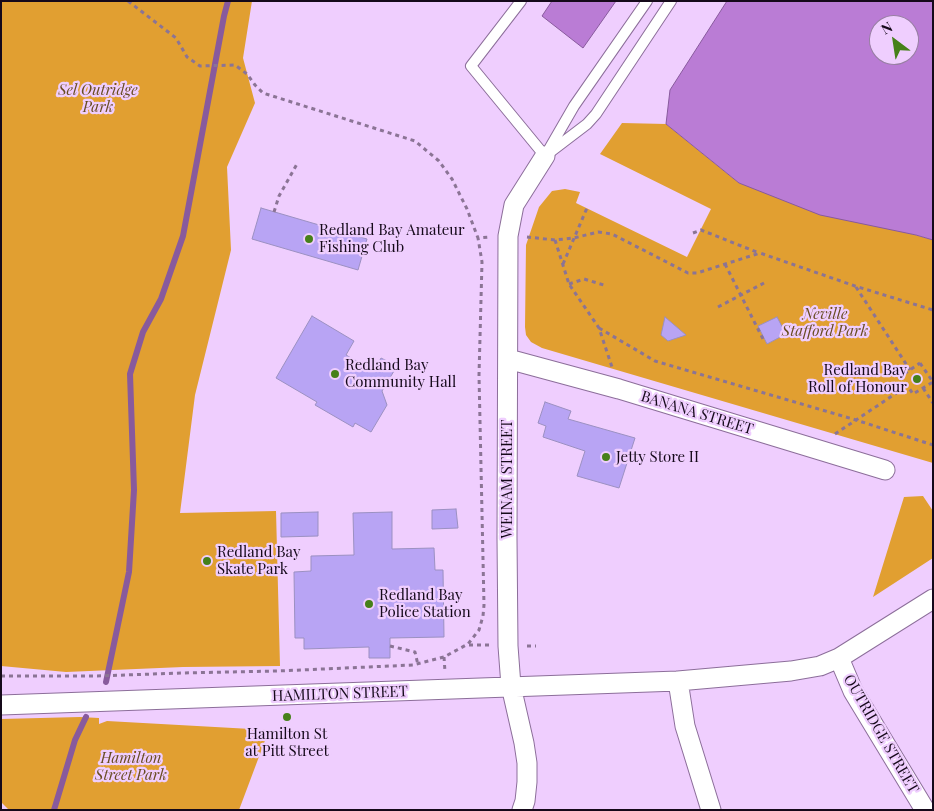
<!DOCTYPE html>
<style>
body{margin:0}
#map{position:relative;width:934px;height:811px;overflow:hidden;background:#efcefe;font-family:"Playfair Display",serif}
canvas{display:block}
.frame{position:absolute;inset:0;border:2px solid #15091a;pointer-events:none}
.north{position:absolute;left:869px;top:15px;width:50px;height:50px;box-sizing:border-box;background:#efcefe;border:1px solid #987fa3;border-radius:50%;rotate:329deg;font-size:14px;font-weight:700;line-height:20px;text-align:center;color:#15091a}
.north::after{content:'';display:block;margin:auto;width:18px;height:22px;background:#46801a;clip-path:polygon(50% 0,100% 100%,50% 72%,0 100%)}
</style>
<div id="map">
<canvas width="934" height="811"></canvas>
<div class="frame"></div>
<div class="north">N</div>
</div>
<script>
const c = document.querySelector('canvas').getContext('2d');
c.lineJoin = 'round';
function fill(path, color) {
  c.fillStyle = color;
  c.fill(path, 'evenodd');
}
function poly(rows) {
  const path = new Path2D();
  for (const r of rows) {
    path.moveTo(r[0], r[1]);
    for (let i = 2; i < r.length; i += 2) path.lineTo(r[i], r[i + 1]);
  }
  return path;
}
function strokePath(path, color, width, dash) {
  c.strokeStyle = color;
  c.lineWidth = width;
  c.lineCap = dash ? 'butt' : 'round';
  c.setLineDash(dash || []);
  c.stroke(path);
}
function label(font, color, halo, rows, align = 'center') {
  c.font = font + ' "Playfair Display",serif';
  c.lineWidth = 4.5;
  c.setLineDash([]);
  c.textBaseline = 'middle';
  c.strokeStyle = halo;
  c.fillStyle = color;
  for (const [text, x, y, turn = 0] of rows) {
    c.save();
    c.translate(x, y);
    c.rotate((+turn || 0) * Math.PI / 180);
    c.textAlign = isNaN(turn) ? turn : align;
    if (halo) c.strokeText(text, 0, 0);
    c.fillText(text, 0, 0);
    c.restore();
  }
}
fill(poly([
 [1,1,252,1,243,58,255,103,227,167,231,250,195,395,180,513,276,511,280,666,183,667,66,672,1,666],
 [622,123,666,124,739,183,933,240,933,463,542,348,531,342,526,335,525,327,526,245,539,207,552,191,565,189,580,192,576,203,687,257,711,209,600,154],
 [923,496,933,511,933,558,873,597,904,497],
 [80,717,99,718,99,724,107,721,269,730,239,810,9,810,1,802,1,719]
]), '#e19f31');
const water = poly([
 [552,1,616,1,583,48,542,16,552,1],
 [727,1,933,1,933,240,916,235,820,215,739,183,666,124,670,90,727,1],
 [879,25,909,25,909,55,879,55,879,25]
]);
fill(water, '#ba7cd5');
strokePath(water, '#885a9d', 1);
strokePath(poly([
 [106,682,129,572,134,490,130,374,143,332,161,299,183,236,224,16,228,1],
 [54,810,75,740,86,717]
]), '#885a9d', 6);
const building = poly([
 [261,208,367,239,358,270,252,239,261,208],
 [312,316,354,341,346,355,374,371,381,358,397,366,382,391,387,405,371,432,355,423,353,427,315,405,317,402,276,378,312,316],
 [665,317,686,335,668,341,661,335,665,317],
 [777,317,786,334,767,344,758,326,777,317],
 [545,402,571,411,568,419,635,438,619,488,577,476,585,451,543,437,546,426,538,423,545,402],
 [456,509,458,528,432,529,432,510,456,509],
 [318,512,318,536,281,537,281,513,318,512],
 [392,512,392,549,434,548,435,570,443,570,444,637,390,638,390,658,369,658,369,647,304,649,304,638,295,638,294,572,311,571,311,556,354,555,353,513,392,512]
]);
fill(building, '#b8a4f4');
strokePath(building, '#9b90c1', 1);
const lane = poly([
 [521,1,471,66,545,156],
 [548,151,574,106,647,1],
 [545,156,587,124,596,114,671,1]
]);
const street = poly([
 [508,359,619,389,885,470],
 [839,658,853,691,925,810],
 [678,681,685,726,711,810],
 [1,705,678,681,791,671,820,666,839,658,933,599],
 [522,810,525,801,527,782,527,763,524,743,511,686,508,646,507,538,508,236,514,205,545,156]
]);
strokePath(lane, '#8c6e9a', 12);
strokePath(street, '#8c6e9a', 21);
strokePath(poly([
 [128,1,176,38,187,57,200,66,235,65,247,74,255,85,263,93,415,141,439,161,452,179,467,209,478,238,489,237],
 [274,212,279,196,297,164],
 [693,233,701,230,759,253],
 [527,237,555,240,574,238,598,232,612,234,688,273,697,273,760,253,855,286,933,310],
 [555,240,569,284,599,328,612,367],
 [563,264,587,208],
 [725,264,764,341],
 [569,284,584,279,607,286],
 [856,287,910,370],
 [718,307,764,283],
 [599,328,655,361,856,420,933,445],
 [920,363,933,382,913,394,901,376,920,363],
 [923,388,933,403],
 [835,434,907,386],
 [469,645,490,645],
 [390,646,415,652,418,665],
 [527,646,536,646],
 [444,657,445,672],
 [1,676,97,676,181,673,278,671,413,665,444,657,468,644,479,630,483,616,484,605,479,375,482,262,478,238]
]), '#8b7495', 3, [4, 4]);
strokePath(lane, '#fff', 10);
strokePath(street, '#fff', 19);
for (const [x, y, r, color] of [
 [309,239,5,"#46801a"],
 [335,374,5,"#46801a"],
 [917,379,5,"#46801a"],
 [606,457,5,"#46801a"],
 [207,561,5,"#46801a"],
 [369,604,5,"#46801a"],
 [287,717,5,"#46801a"]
]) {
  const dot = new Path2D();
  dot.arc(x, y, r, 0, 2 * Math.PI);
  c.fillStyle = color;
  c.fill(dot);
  strokePath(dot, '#efcefe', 2);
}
label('italic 15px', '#684c22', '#efcefe', [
 ["Sel Outridge",98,90],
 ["Park",98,107],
 ["Neville",825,314],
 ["Stafford Park",825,331],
 ["Hamilton",131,758],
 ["Street Park",131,775]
]);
label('15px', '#15091a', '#efcefe', [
 ["Redland Bay Amateur",319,230],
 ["Fishing Club",319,247],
 ["Redland Bay",345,365],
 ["Community Hall",345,382],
 ["Redland Bay",907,370,"right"],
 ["Roll of Honour",907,387,"right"],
 ["Jetty Store II",616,457],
 ["Redland Bay",217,552],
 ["Skate Park",217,569],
 ["Redland Bay",379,595],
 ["Police Station",379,612],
 ["Hamilton St",287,734,"center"],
 ["at Pitt Street",287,751,"center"]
], 'left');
label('15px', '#15091a', '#efcefe', [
 ["BANANA STREET",697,413,17],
 ["WEINAM STREET",507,479,-90],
 ["HAMILTON STREET",340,694,-2],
 ["OUTRIDGE STREET",881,734,60]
]);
</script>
